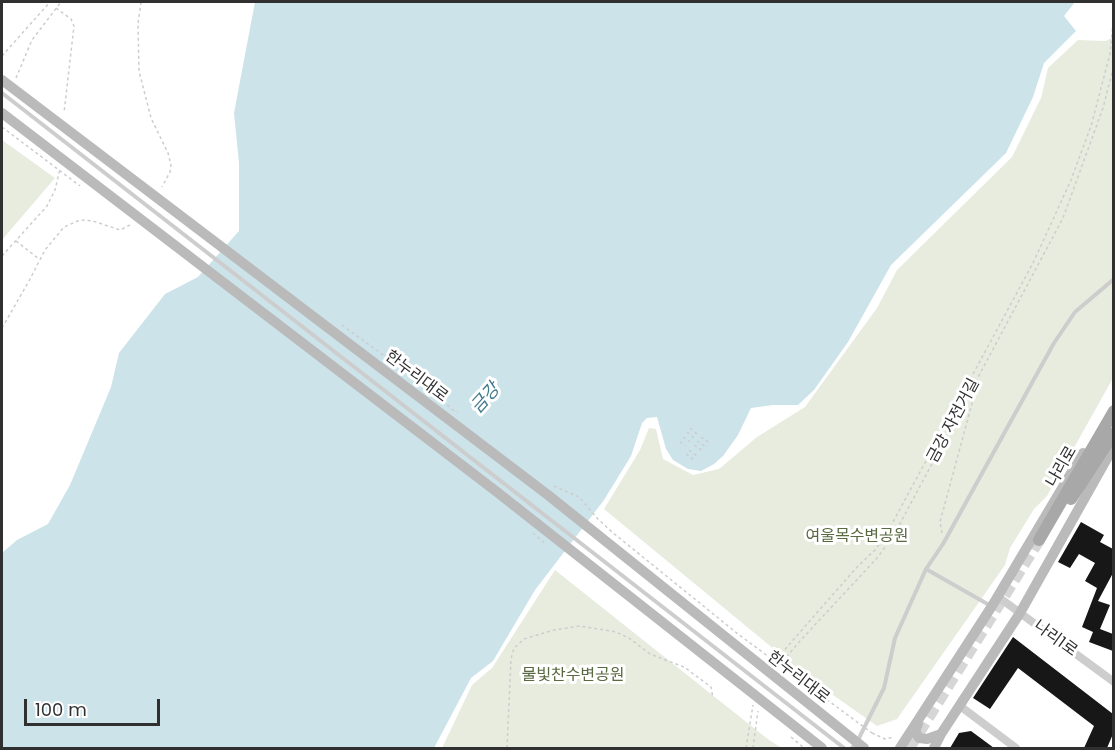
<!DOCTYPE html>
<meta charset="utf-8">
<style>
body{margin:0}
#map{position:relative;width:1115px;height:750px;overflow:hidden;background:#fff;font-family:Poppins,sans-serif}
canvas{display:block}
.frame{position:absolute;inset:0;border:3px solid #303030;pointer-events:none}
.scale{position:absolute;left:24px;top:699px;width:136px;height:27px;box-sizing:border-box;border:3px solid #303030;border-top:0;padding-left:8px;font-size:18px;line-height:21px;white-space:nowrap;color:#303030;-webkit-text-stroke:4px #fff;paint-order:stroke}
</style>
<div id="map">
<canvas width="1115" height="750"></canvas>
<div class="frame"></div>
<div class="scale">100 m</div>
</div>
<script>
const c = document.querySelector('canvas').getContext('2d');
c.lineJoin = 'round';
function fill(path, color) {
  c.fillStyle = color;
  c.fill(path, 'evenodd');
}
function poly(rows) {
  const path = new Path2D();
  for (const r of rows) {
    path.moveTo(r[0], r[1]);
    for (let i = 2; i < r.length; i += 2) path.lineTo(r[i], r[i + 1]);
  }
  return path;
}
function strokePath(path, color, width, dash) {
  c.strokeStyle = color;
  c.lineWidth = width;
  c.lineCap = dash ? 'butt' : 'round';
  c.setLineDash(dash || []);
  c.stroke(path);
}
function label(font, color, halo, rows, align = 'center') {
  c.font = font + ' Poppins,"Noto Sans KR",sans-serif';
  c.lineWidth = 6;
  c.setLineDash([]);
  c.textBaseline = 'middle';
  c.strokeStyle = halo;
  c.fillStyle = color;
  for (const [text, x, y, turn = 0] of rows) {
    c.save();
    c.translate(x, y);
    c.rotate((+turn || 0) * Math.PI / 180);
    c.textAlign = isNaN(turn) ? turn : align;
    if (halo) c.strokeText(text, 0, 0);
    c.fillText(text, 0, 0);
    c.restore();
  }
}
fill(poly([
 [1113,37,1113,378,1047,496,1034,509,1010,548,1005,565,897,719,877,726,809,678,604,509,640,450,649,428,656,429,663,459,693,475,719,469,757,437,805,407,877,308,897,270,1012,157,1041,98,1048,68,1078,40,1106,41],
 [2,140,55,178,2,240],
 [555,570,769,740,782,748,442,748,472,685,492,668]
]), '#e7ecdf');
fill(poly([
 [255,2,1075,2,1064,16,1076,31,1044,63,1033,97,1006,153,891,265,848,342,814,390,798,405,773,405,751,408,738,435,723,456,714,464,701,471,688,469,673,460,666,449,657,417,647,418,642,423,631,456,604,500,535,590,493,661,471,678,434,748,2,748,2,553,17,540,48,524,70,485,111,387,119,353,165,294,198,277,239,231,239,163,234,113]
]), '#cce3ea');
fill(poly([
 [1081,522,1104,535,1100,542,1113,549,1113,573,1098,601,1110,605,1100,629,1113,634,1113,651,1089,642,1093,632,1082,627,1097,588,1085,581,1095,563,1079,554,1070,568,1058,562],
 [1013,637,1113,714,1113,734,1107,748,1084,748,1094,726,1018,668,990,709,973,698],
 [971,731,994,748,950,748,959,733]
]), '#171717');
strokePath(poly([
 [909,748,1039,540]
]), '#d6d6d6', 12, [12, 6]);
strokePath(poly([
 [141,2,138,24,139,71,151,118,168,153,171,165,170,172,162,187],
 [56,8,71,19,74,26,64,113],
 [2,56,50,2],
 [16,78,32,40,61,2],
 [16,241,39,259],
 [2,256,47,206,55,190,60,169],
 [2,328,29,281,45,250,64,227,80,220,93,221,120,230,130,225],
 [690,428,697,434],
 [687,432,694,438],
 [683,437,690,442],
 [701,437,710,443],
 [697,441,706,447],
 [680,442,686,446],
 [694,445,703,451],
 [689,450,697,456],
 [686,454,694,460],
 [942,533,940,522,974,396,973,385,969,379],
 [773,663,857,567,875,550,887,533,1033,263,1071,180,1091,126,1110,54,1114,13],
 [779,666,799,642,878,557,895,533,1063,218,1103,108,1114,65],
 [872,733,885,739,894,737],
 [507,748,511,659,514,648,524,639,554,630,580,626,616,632,629,638,650,654,684,667,711,687,713,698],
 [746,748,753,705],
 [753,748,758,711]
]), '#cdcdcd', 1.5, [3, 3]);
strokePath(poly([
 [926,569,991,606],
 [852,748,859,738,884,688,895,638,926,569,943,544,1054,343,1075,312,1114,279]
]), '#cdcdcd', 4);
strokePath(poly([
 [997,596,1114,682],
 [960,706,1016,748]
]), '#cdcdcd', 8);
strokePath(poly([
 [918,724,915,731,919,738,927,739,941,734],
 [900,748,992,606,1083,453],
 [934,748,941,734,1020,613,1114,446]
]), '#bababa', 10);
strokePath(poly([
 [1071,499,1114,433],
 [1039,540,1114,411]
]), '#a8a8a8', 12);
strokePath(poly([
 [2,127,80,186],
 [342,325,401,368,457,413],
 [554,486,579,497,598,519,612,532,738,634,872,733],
 [533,533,547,545],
 [791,737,804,748]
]), '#cdcdcd', 1.5, [3, 3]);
strokePath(poly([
 [2,93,844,748]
]), '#cdcdcd', 4);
strokePath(poly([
 [2,80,548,495,864,748],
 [2,113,497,492,822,748]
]), '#bababa', 10);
label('16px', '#303030', '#fff', [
 ["한누리대로",416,377,37],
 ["금강 자전거길",954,421,-62],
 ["나리로",1062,467,-60],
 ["나리1로",1055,639,36],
 ["한누리대로",798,678,38]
]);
label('16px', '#596940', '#fff', [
 ["여울목수변공원",857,537],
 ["물빛찬수변공원",573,676]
]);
label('italic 18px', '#427a8d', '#fff', [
 ["금강",486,399,-48]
]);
</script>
